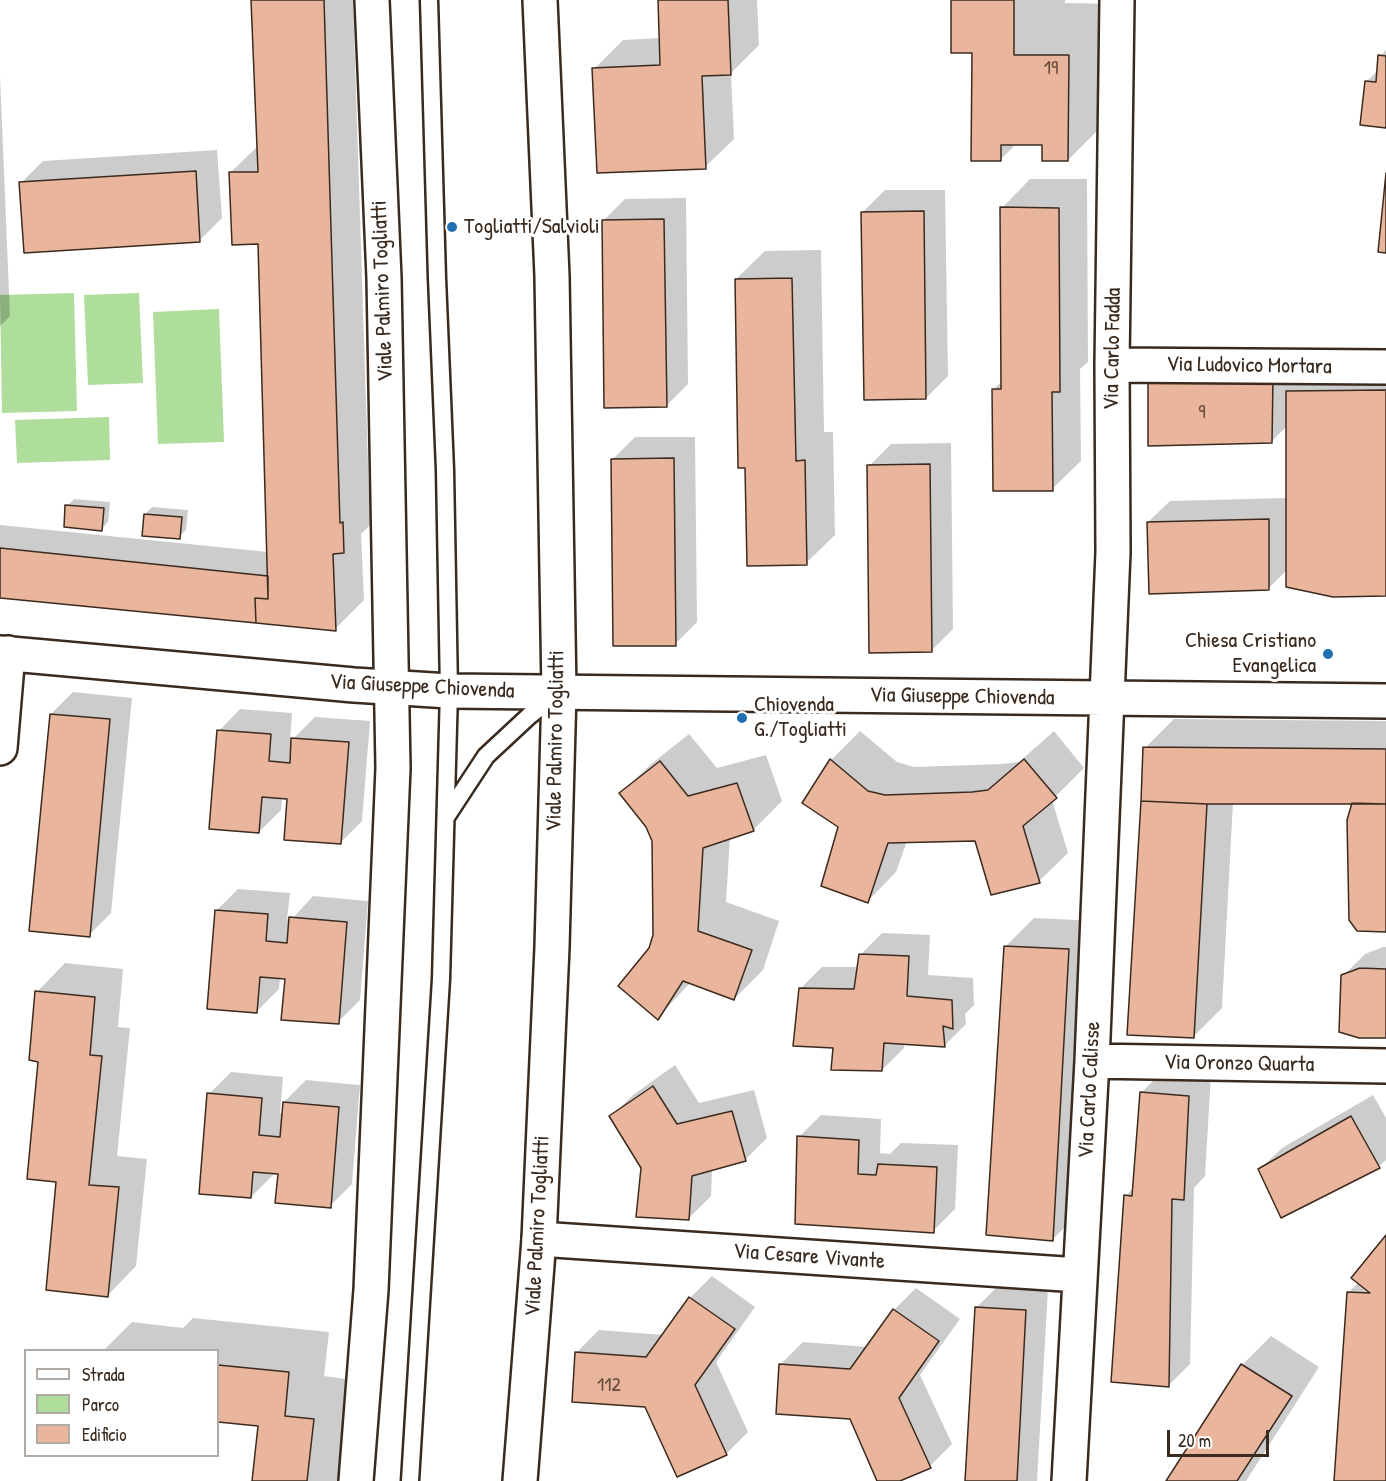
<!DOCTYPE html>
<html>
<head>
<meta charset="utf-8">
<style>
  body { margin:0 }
  #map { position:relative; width:1386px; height:1481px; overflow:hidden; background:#fff; font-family:"Patrick Hand",sans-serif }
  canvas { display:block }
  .legend { position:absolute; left:24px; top:1349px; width:195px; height:108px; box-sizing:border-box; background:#fff; border:2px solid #b1aaa5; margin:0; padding:8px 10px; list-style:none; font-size:18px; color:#3b2a1e }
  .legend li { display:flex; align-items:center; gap:12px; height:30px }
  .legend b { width:30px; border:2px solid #b1aaa5 }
  .scale { position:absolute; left:1167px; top:1430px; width:102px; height:27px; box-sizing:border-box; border:3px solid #3b2a1e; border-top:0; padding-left:8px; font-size:18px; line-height:21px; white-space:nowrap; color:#3b2a1e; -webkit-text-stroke:4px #fff; paint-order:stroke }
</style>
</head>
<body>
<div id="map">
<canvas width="1386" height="1481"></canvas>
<ul class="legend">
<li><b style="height:8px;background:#fff"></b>Strada</li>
<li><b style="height:16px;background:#afdd9b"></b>Parco</li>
<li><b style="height:16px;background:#eab59d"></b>Edificio</li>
</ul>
<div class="scale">20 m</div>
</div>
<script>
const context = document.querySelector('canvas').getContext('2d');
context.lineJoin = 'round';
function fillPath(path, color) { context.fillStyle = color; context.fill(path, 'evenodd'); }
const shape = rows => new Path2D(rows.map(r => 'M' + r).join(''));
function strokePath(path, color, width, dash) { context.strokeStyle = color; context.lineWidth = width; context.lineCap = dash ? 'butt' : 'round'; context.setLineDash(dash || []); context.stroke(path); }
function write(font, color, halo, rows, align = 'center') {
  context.font = font + ' "Patrick Hand",sans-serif'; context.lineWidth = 6; context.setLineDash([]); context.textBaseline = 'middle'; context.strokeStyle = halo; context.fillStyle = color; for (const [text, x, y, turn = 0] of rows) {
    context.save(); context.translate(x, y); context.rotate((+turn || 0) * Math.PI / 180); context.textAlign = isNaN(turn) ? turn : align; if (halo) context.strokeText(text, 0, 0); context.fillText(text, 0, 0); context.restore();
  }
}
const green = shape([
  [74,293,77,411,2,413,0,295],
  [139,293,143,383,88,385,84,295],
  [219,309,224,442,158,444,153,312],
  [109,417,110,460,17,463,15,420]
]);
const shadow = shape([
  [252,0,353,0,369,495,371,494,372,523,361,534,364,600,335,629,0,597,0,525,268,552,259,243,230,173,259,145],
  [659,0,757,0,759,45,731,73,734,139,705,167,594,69,623,40,661,38],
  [952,0,1065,0,1065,3,1120,4,1120,108,1068,160,1043,144,1016,144,1001,159,973,52],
  [1386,50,1386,127,1366,82,1378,70,1380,56],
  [0,76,10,316,0,326],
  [217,150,222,218,200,240,21,183,43,161],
  [1030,179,1087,179,1088,362,1080,369,1081,461,1052,489,994,389,1002,381,1002,208],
  [885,190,945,190,948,376,926,398,863,212],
  [686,198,688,384,666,406,603,221,625,199],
  [821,250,824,432,833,432,835,535,806,563,747,466,736,279,765,251],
  [1295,356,1294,384,1316,363,1386,362,1386,595,1288,569,1268,589,1148,522,1170,501,1287,498,1287,426,1272,441,1149,444],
  [635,437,695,437,697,622,675,644,613,459],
  [951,443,953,629,931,651,869,466,891,444],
  [74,499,110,502,108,522,102,529,67,506],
  [152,507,188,510,186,530,179,537,145,514],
  [73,692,132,698,111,913,89,935,51,714],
  [240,709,292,713,290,742,315,717,370,721,362,821,340,843,289,798,282,797,281,810,259,832,219,731],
  [1174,719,1386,721,1386,931,1354,802,1233,802,1222,1008,1194,1036,1145,748],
  [860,731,897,762,914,767,1002,764,1019,762,1054,731,1084,768,1052,800,1068,853,1039,881,976,839,907,841,896,872,868,901,840,826,831,760],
  [689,734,717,768,766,755,782,801,753,830,730,837,726,902,779,921,763,970,734,999,691,982,658,1017,650,948,654,936,653,841,647,827,621,793,650,765],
  [238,889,290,893,287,919,291,920,313,896,368,901,360,1000,338,1022,286,978,280,977,279,989,257,1011,216,911],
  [1034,918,1097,921,1081,1211,1052,1240,1005,947],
  [882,933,930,935,928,975,973,978,974,1005,965,1014,966,1024,944,1046,904,1043,904,1048,882,1070,835,1047,800,989,822,967,859,967,860,955],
  [1383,947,1386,947,1386,1037,1343,976,1365,954],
  [65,963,123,969,118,1027,130,1028,117,1156,147,1159,136,1266,108,1295,58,1181,39,1060,37,992],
  [675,1065,699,1103,754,1090,767,1138,745,1160,712,1169,711,1196,689,1218,642,1168,611,1117,633,1095],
  [1164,1070,1211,1075,1205,1176,1194,1188,1190,1364,1168,1386,1126,1196,1134,1187,1142,1092],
  [231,1072,283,1077,280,1113,283,1113,284,1102,306,1080,360,1085,352,1184,330,1206,279,1173,273,1172,273,1175,251,1197,209,1094],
  [1373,1095,1386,1118,1386,1160,1379,1166,1282,1216,1260,1169,1282,1148],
  [821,1115,881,1119,880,1153,890,1154,901,1143,958,1145,955,1209,933,1231,799,1137],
  [1386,1238,1386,1481,1335,1481,1349,1292,1359,1282],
  [712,1276,755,1307,716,1362,748,1432,726,1454,646,1406,577,1352,599,1330,664,1335,690,1298],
  [998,1286,1048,1289,1037,1481,966,1481,976,1308],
  [916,1288,960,1319,920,1375,952,1444,930,1466,896,1481,879,1481,851,1418,781,1364,803,1342,868,1347,894,1310],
  [193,1318,329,1332,324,1376,353,1380,342,1481,249,1481,254,1480,260,1424,218,1420,218,1350,104,1350,132,1322,183,1328],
  [1271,1336,1319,1367,1246,1481,1168,1481,1242,1365]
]);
const building = shape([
  [251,0,324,0,340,523,343,522,344,553,333,554,336,631,256,623,255,598,268,599,258,244,232,245,229,172,258,172,251,0],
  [658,0,728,0,731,75,702,76,706,169,597,173,592,68,660,65,658,0],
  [951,0,1014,0,1014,55,1069,55,1068,161,1042,161,1042,145,1001,145,1001,161,971,161,972,53,951,53,951,0],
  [1378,55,1386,56,1386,128,1360,125,1365,81,1376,82,1378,55],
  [196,171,200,242,24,253,19,182,196,171],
  [1386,173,1386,253,1378,252,1386,173],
  [1000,207,1059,208,1060,392,1052,392,1053,491,993,491,992,389,1001,389,1000,207],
  [924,211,926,399,864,400,861,212,924,211],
  [664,219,667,407,604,408,602,220,664,219],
  [792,278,796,461,805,460,807,565,747,566,745,468,738,468,735,279,792,278],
  [1148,375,1273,378,1272,443,1148,446,1148,375],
  [1386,390,1386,596,1333,597,1286,587,1286,391,1386,390],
  [674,458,676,646,613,646,611,459,674,458],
  [930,464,932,652,869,653,867,465,930,464],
  [65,505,104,508,102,531,64,527,65,505],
  [144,514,182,517,180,539,142,536,144,514],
  [1269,519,1269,590,1149,594,1147,522,1269,519],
  [0,548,268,576,268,599,255,598,256,623,0,598,0,548],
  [50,714,110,719,90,937,29,931,50,714],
  [217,730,271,734,269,761,290,763,291,738,349,742,341,844,284,840,287,799,262,797,259,833,209,829,217,730],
  [1143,747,1386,749,1386,804,1207,804,1141,801,1143,747],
  [830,759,868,791,885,795,972,792,988,790,1024,759,1057,798,1023,826,1040,883,991,895,975,841,888,843,868,903,821,886,838,827,802,803,830,759],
  [660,761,688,796,737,783,754,831,703,848,698,931,752,950,734,1000,683,981,658,1020,618,986,649,948,653,935,652,841,646,827,619,793,660,761],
  [1141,801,1207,804,1194,1038,1127,1035,1141,801],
  [1352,803,1386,804,1386,932,1357,931,1349,920,1347,820,1352,803],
  [215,910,268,914,266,941,287,943,289,917,347,922,339,1024,281,1020,285,979,260,977,257,1013,207,1009,215,910],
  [1004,946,1069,949,1053,1241,986,1235,1004,946],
  [859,954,909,956,907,996,952,1000,953,1029,943,1026,945,1047,884,1043,882,1071,831,1070,833,1048,793,1046,799,988,854,989,859,954],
  [1360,968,1386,969,1386,1038,1359,1038,1339,1032,1341,975,1360,968],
  [35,991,95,997,90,1055,102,1056,89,1185,119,1187,108,1297,46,1290,56,1182,27,1179,38,1062,29,1060,35,991],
  [653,1086,677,1124,732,1111,746,1161,692,1176,689,1220,636,1217,641,1168,609,1116,653,1086],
  [1140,1092,1189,1096,1184,1200,1172,1199,1169,1387,1111,1382,1124,1195,1132,1196,1140,1092],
  [207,1093,262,1098,259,1135,280,1137,283,1102,339,1107,331,1208,275,1203,278,1174,253,1172,251,1198,199,1194,207,1093],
  [1351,1116,1380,1168,1281,1218,1258,1169,1351,1116],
  [797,1136,859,1140,858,1174,876,1175,878,1164,937,1167,934,1233,795,1224,797,1136],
  [1386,1235,1386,1481,1334,1481,1347,1292,1370,1293,1351,1278,1386,1235],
  [689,1297,735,1329,695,1385,727,1455,677,1477,645,1407,572,1402,575,1352,646,1357,689,1297],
  [975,1307,1026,1310,1017,1481,965,1481,975,1307],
  [893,1309,939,1341,899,1398,931,1468,900,1481,877,1481,850,1419,776,1414,779,1364,850,1369,893,1309],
  [1241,1364,1292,1396,1237,1481,1166,1481,1241,1364],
  [218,1365,289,1372,285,1416,314,1419,307,1481,252,1481,258,1426,218,1422,218,1365]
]);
const lane = shape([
  [446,817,486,756,529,716,554,696],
  [410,1481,441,979,449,691,445,470,437,278,429,0]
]);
const street = shape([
  [1112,365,1386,367],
  [0,653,354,685,449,691,1386,701],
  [0,748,8,653],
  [1092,1061,1386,1066],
  [539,1239,1079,1275],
  [1069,1481,1092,1061,1113,552,1112,365,1117,0]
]);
const primary = shape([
  [356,1481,371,1290,393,768,384,278,372,0],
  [520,1481,539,1239,552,947,559,692,552,276,540,0]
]);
const markers = [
  [452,227,6,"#1f6fb2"],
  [1328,654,6,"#1f6fb2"],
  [742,718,6,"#1f6fb2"]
];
const numberNames = [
  ["19",1051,69],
  ["9",1202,413],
  ["112",609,1386]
];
const poiNames = [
  ["Togliatti/Salvioli",464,227],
  ["Chiesa Cristiano",1316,641,"right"],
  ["Evangelica",1316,666,"right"],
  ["Chiovenda",754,705],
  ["G./Togliatti",754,730]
];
const streetNames = [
  ["Viale Palmiro Togliatti",383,291,-92],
  ["Via Carlo Fadda",1113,349,-89],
  ["Via Ludovico Mortara",1249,366,1],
  ["Via Giuseppe Chiovenda",422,687,3],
  ["Via Giuseppe Chiovenda",962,697,1],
  ["Viale Palmiro Togliatti",556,741,-89],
  ["Via Oronzo Quarta",1239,1064,1],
  ["Via Carlo Calisse",1090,1090,-87],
  ["Viale Palmiro Togliatti",538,1226,-87],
  ["Via Cesare Vivante",809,1257,4]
];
fillPath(green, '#afdd9b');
fillPath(shadow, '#0003');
fillPath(building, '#eab59d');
strokePath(building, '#3b2a1e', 1.5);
strokePath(lane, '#3b2a1e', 21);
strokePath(street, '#3b2a1e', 38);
strokePath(primary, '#3b2a1e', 38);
strokePath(lane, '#fff', 16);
strokePath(street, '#fff', 33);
strokePath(primary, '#fff', 33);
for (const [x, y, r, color] of markers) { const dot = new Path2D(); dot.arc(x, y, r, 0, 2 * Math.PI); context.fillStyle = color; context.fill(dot); strokePath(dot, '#fff', 2); }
write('20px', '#674d3e', null, numberNames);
write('22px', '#3b2a1e', '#fff', poiNames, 'left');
write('22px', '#3b2a1e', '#fff', streetNames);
</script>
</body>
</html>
